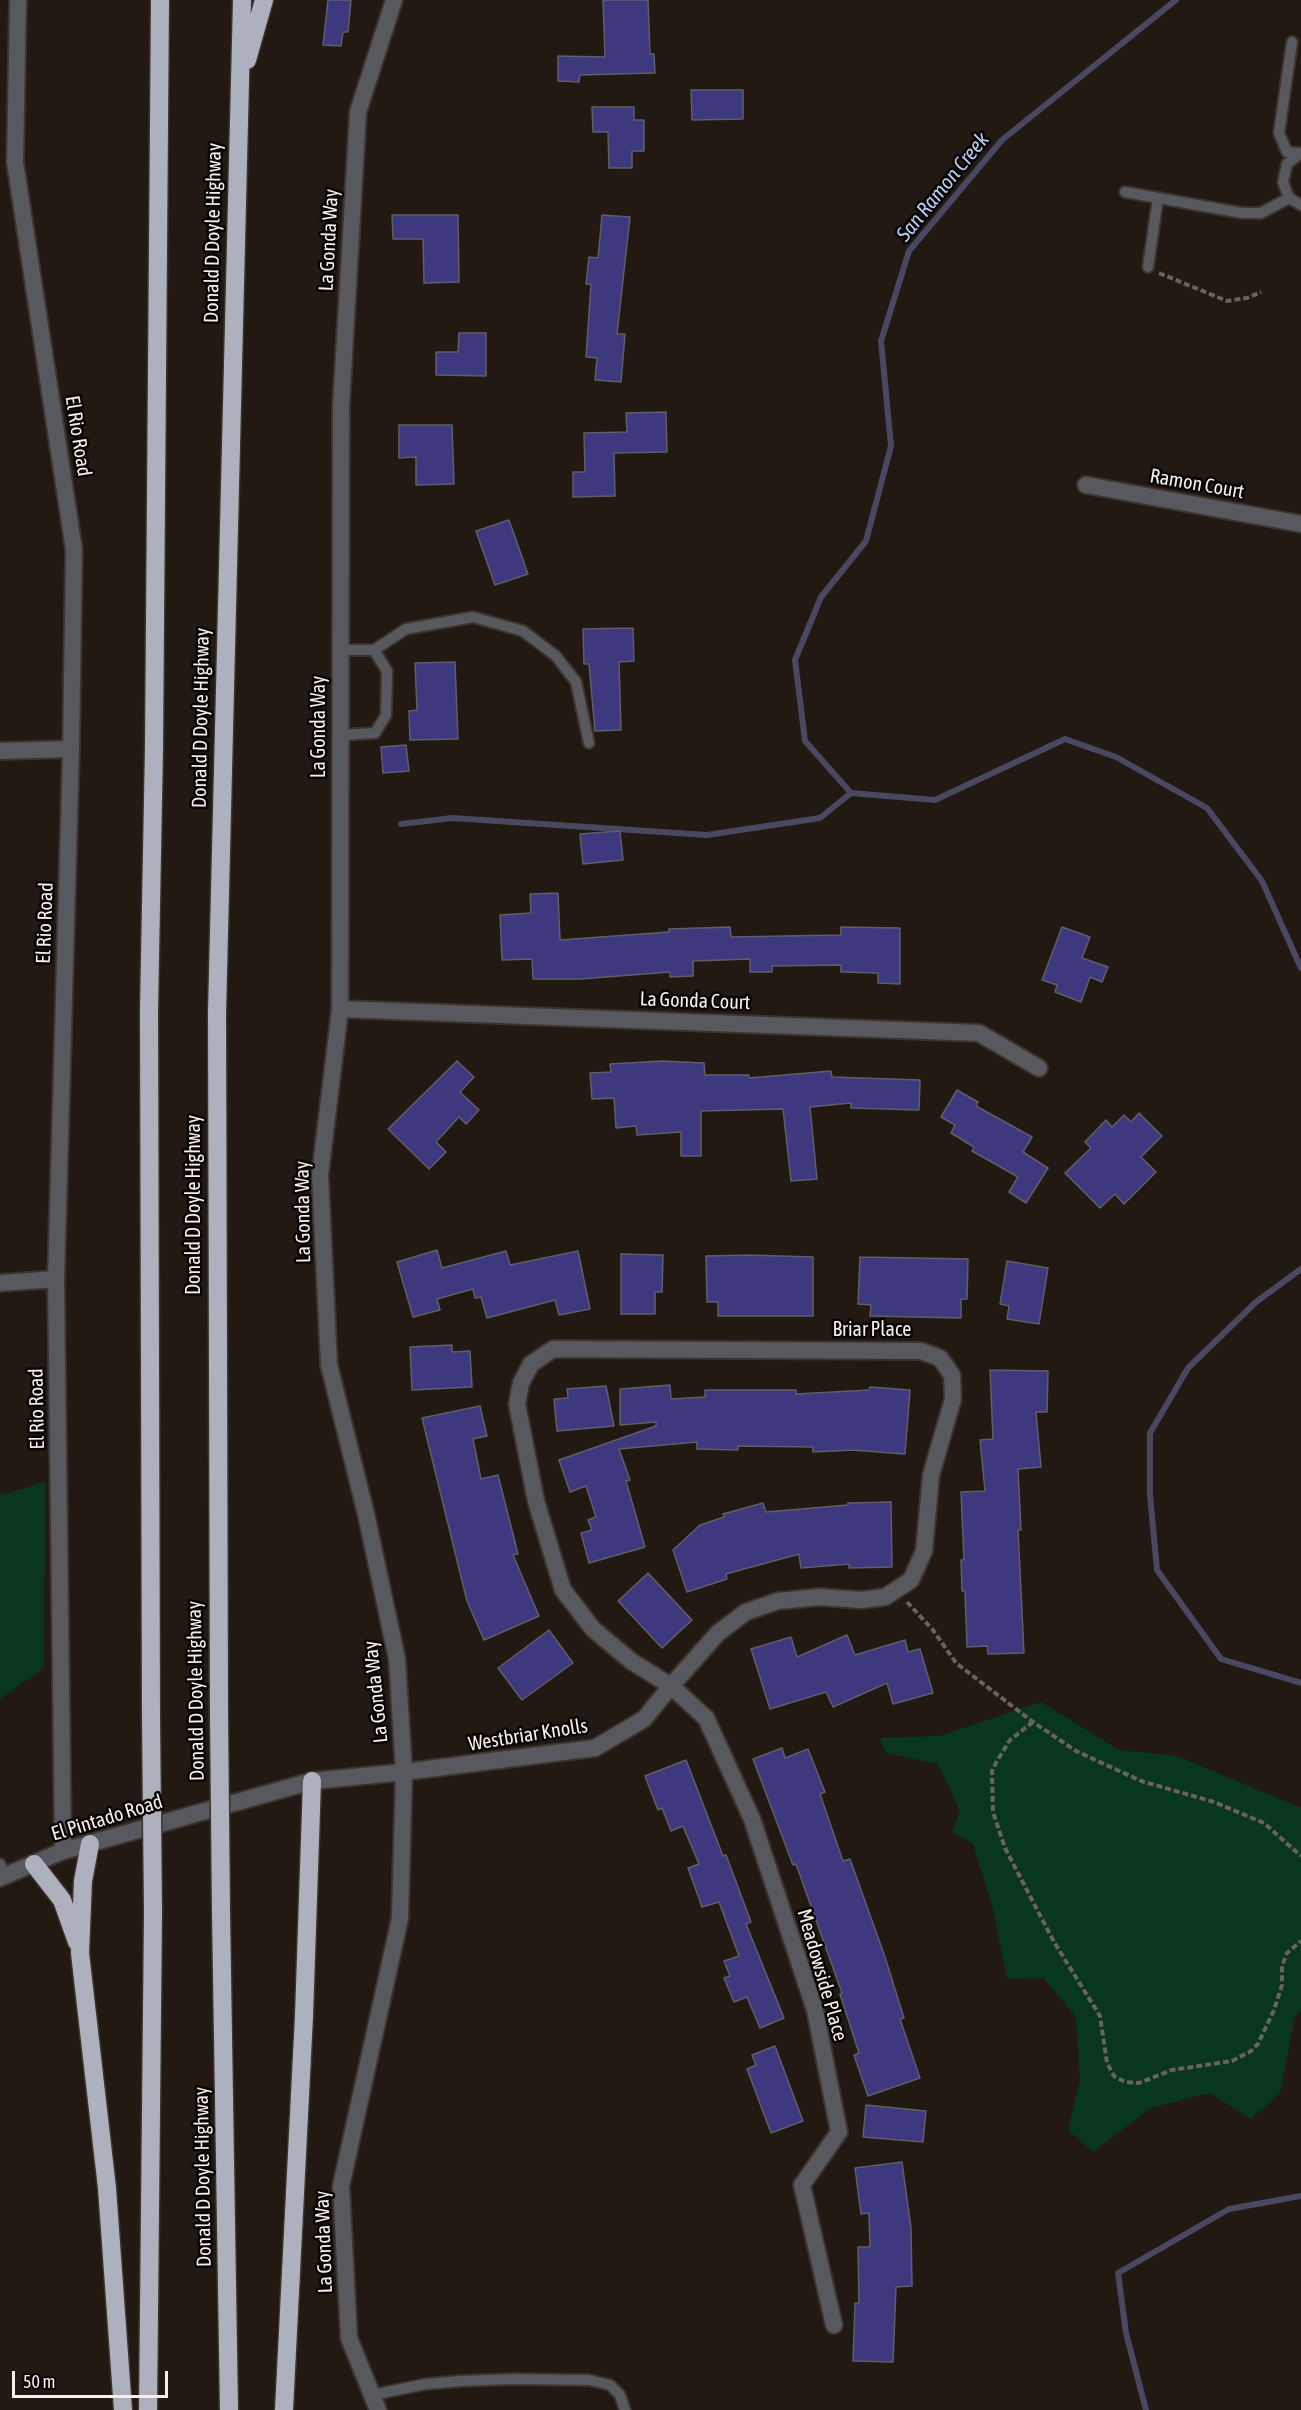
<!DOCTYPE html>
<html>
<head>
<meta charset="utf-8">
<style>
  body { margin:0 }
  #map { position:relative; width:1301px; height:2410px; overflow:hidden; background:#211912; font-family:"Asap Condensed",sans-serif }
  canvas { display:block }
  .scale { position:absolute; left:12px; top:2371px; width:156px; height:27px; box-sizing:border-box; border:3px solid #f6f0eb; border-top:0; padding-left:8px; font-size:18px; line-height:21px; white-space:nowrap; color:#f6f0eb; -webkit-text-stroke:4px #080504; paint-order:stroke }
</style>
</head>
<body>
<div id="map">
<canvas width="1301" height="2410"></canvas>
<div class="scale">50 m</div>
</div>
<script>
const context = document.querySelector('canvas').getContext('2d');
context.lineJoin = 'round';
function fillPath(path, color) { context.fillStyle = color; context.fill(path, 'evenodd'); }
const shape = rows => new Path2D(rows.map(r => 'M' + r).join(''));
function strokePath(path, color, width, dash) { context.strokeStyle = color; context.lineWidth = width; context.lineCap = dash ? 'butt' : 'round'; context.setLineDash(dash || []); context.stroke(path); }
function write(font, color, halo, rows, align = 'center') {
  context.font = font + ' "Asap Condensed",sans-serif'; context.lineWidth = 5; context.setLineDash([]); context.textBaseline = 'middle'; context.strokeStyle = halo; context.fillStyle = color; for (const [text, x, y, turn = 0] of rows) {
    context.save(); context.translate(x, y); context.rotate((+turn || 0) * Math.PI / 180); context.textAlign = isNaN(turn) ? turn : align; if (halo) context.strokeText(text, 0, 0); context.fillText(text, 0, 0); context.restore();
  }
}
const green = shape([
  [45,1482,44,1668,0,1699,0,1495],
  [1041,1702,1119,1750,1177,1756,1301,1808,1301,2011,1295,2016,1280,2093,1251,2119,1210,2093,1151,2108,1093,2152,1068,2130,1080,2080,1076,2017,1043,1978,1007,1979,993,1909,973,1844,952,1832,960,1811,938,1764,886,1753,879,1738,939,1736]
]);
const stream = shape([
  [1176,0,1002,140,909,251,881,341,891,446,866,541,821,597,795,660,805,741,851,793,935,800,1065,739,1116,757,1207,808,1262,881,1301,968],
  [401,824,452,818,707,835,820,818,851,793],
  [1301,1269,1256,1302,1188,1368,1150,1433,1150,1495,1157,1570,1221,1659,1301,1683],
  [1146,2410,1126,2333,1118,2273,1229,2209,1301,2196]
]);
const building = shape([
  [328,0,351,0,348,32,343,32,341,46,323,45,328,0],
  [603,0,648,0,650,54,654,54,655,73,580,75,579,82,558,81,558,56,605,57,603,0],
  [691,90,743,90,743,119,692,120,691,90],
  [592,107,634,107,634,120,644,120,644,151,632,151,632,168,609,168,608,132,593,132,592,107],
  [392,215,458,215,459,282,424,283,423,239,393,239,392,215],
  [602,215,630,217,617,334,625,334,621,382,595,380,597,358,586,357,591,284,586,284,589,257,598,258,602,215],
  [459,333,486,333,486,376,436,375,436,352,458,352,459,333],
  [666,412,667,452,614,453,615,496,573,497,573,472,585,472,584,433,627,432,626,413,666,412],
  [399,425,452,425,454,484,416,485,416,457,399,458,399,425],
  [509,520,528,574,495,585,476,531,509,520],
  [633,628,634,661,619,662,621,730,595,731,589,664,584,664,583,629,633,628],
  [455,662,458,739,410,740,409,711,417,710,415,663,455,662],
  [406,745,409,771,383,773,381,747,406,745],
  [620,831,623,860,583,864,580,834,620,831],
  [558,893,560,940,669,932,669,929,730,927,731,937,841,935,841,927,900,928,900,984,878,983,878,973,841,972,841,965,772,966,772,972,750,972,750,959,693,961,693,976,670,977,670,972,580,979,533,979,532,959,502,960,500,915,531,913,530,894,558,893],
  [1062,927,1090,937,1082,958,1108,967,1102,982,1090,977,1081,1002,1055,992,1057,985,1042,980,1062,927],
  [457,1061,474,1077,460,1092,479,1110,466,1124,459,1117,436,1142,446,1152,429,1169,388,1129,457,1061],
  [662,1061,704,1063,705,1075,749,1075,749,1078,831,1071,832,1077,920,1080,919,1110,851,1108,851,1103,810,1107,817,1179,791,1181,783,1109,701,1111,701,1156,681,1156,681,1132,637,1135,636,1126,616,1128,614,1098,592,1099,590,1073,611,1072,610,1064,662,1061],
  [957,1090,978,1102,976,1106,1032,1137,1023,1152,1048,1168,1026,1203,1009,1192,1018,1177,972,1151,974,1147,951,1133,955,1125,941,1117,957,1090],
  [1139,1113,1162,1136,1141,1157,1156,1172,1124,1204,1115,1194,1100,1208,1065,1173,1091,1148,1085,1142,1106,1120,1112,1127,1124,1115,1131,1122,1139,1113],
  [437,1250,442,1268,506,1251,510,1265,578,1251,590,1309,559,1315,555,1300,487,1318,481,1297,475,1298,473,1289,437,1299,440,1310,413,1317,397,1262,437,1250],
  [621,1254,663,1255,662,1292,655,1292,655,1314,621,1314,621,1254],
  [748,1255,813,1257,813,1316,718,1316,718,1302,707,1302,706,1256,748,1255],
  [860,1257,968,1259,967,1299,961,1299,961,1318,870,1316,871,1305,858,1304,860,1257],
  [1007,1261,1048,1268,1039,1324,1007,1319,1009,1306,1000,1304,1007,1261],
  [452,1345,452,1352,470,1351,472,1387,412,1390,410,1347,452,1345],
  [990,1370,1048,1371,1047,1412,1036,1412,1041,1467,1018,1469,1021,1530,1018,1530,1024,1653,988,1654,987,1646,967,1647,965,1591,962,1591,961,1560,964,1560,961,1492,985,1491,980,1440,993,1439,990,1370],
  [670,1385,671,1399,705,1397,705,1390,796,1390,796,1394,869,1390,870,1387,910,1390,905,1454,852,1450,813,1452,813,1447,738,1446,738,1450,697,1449,697,1442,619,1449,630,1480,626,1481,645,1547,589,1563,581,1533,592,1530,588,1520,596,1517,586,1486,570,1492,559,1460,656,1426,656,1422,620,1425,620,1389,670,1385],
  [606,1386,614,1426,557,1431,554,1399,568,1398,567,1389,606,1386],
  [480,1406,487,1436,473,1439,481,1479,498,1475,518,1554,513,1555,539,1616,484,1640,467,1601,422,1418,480,1406],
  [891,1502,892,1567,849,1568,849,1564,801,1568,799,1554,726,1574,727,1579,687,1592,673,1550,700,1525,724,1517,723,1514,763,1503,766,1512,848,1505,848,1503,891,1502],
  [648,1573,692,1620,662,1648,618,1601,648,1573],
  [549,1630,573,1663,522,1700,498,1668,549,1630],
  [847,1635,855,1655,905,1640,908,1652,920,1649,933,1693,893,1704,887,1683,833,1707,826,1692,770,1709,751,1649,791,1637,797,1657,847,1635],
  [782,1748,785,1758,808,1749,825,1792,820,1794,843,1861,850,1859,885,1957,904,2018,900,2019,920,2078,868,2096,854,2055,859,2053,840,1994,842,1993,796,1864,793,1865,753,1759,782,1748],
  [686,1760,723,1856,726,1855,751,1922,746,1924,784,2018,760,2028,747,1997,734,2002,724,1978,730,1976,724,1961,739,1956,719,1902,702,1907,688,1868,699,1864,683,1826,671,1831,662,1808,658,1810,645,1776,686,1760],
  [775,2046,803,2121,771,2133,747,2069,756,2065,752,2055,775,2046],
  [866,2105,926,2111,923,2142,863,2137,866,2105],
  [902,2162,911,2228,912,2286,896,2287,893,2362,853,2361,855,2303,859,2303,858,2247,870,2247,869,2213,861,2214,855,2168,902,2162]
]);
const path = shape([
  [1159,273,1227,301,1247,298,1261,292],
  [907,1602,933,1630,956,1663,1033,1722,1076,1751,1141,1781,1214,1802,1264,1823,1301,1856],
  [1033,1722,1010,1740,997,1761,992,1771,993,1812,1005,1848,1054,1942,1100,2016,1107,2063,1114,2076,1125,2082,1139,2083,1172,2070,1232,2061,1251,2051,1258,2044,1274,2010,1282,1985,1282,1966,1287,1953,1301,1941]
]);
const service = shape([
  [1292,42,1279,133,1287,152,1300,153],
  [1301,153,1287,164,1283,182,1289,198,1301,205],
  [1125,192,1242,213,1261,213,1289,198],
  [1148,267,1158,198],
  [340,650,374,650,387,671,386,715,375,733,340,735],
  [374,650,406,629,473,617,523,631,556,656,576,682,589,743],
  [0,1864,5,1876],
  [372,2395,426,2384,461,2381,513,2379,589,2380,610,2385,620,2395,625,2410]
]);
const minor = shape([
  [1086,485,1301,524],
  [0,751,71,749],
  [340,1009,979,1033,1039,1068],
  [0,1283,56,1279],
  [553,1349,921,1351,940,1358,952,1375,953,1399,931,1475,924,1551,911,1580,885,1597,861,1600,820,1597,778,1601,746,1612,718,1633,671,1686,631,1661,593,1629,563,1590,536,1501,517,1404,521,1383,531,1364,553,1349],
  [404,1772,595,1748,644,1719,671,1686,706,1718,752,1819,815,2010,839,2132,802,2185,834,2325],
  [0,1878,63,1851,56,1279,71,749,74,550,15,162,18,0]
]);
const tertiary = shape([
  [63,1851,312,1781,404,1772],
  [378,2410,349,2338,341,2186,400,1918,404,1772,397,1659,366,1514,329,1365,320,1175,340,1009,341,407,358,112,394,0]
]);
const motorway = shape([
  [247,60,264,0],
  [219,1714,217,1013,242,0],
  [151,1717,149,1011,154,747,160,0],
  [90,1844,83,1881,80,1953,107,2188,123,2410],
  [34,1864,62,1900,77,1942],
  [221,1912,229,2410],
  [148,2410,153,1912],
  [284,2410,304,2016,312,1781]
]);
const motorwayBridge = shape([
  [219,1714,221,1912],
  [151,1717,153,1912]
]);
const streetNames = [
  ["Donald D Doyle Highway",213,233,-89],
  ["La Gonda Way",329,240,-87],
  ["El Rio Road",78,436,81],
  ["Ramon Court",1197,484,10],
  ["Donald D Doyle Highway",201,718,-89],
  ["La Gonda Way",319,727,-90],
  ["El Rio Road",45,923,-88],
  ["La Gonda Court",695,1001,2],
  ["Donald D Doyle Highway",194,1205,-90],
  ["La Gonda Way",303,1212,-91],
  ["Briar Place",872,1330],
  ["El Rio Road",37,1409,-91],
  ["Donald D Doyle Highway",196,1691,-91],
  ["La Gonda Way",376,1692,-96],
  ["Westbriar Knolls",528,1735,-9],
  ["El Pintado Road",107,1818,-17],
  ["Meadowside Place",822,1975,74],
  ["Donald D Doyle Highway",203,2177,-91],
  ["La Gonda Way",324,2242,-92]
];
const waterNames = [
  ["San Ramon Creek",943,187,-51]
];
fillPath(green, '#09371d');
strokePath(stream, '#4a4860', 6);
fillPath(building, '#3e387e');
strokePath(building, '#5e5f6a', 1.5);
strokePath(service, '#3b332c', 14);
strokePath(minor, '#3b332c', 20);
strokePath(tertiary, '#3b332c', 20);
strokePath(motorway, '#3b332c', 21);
strokePath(path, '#6a635c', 4, [6, 3]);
strokePath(service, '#57595e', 10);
strokePath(minor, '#57595e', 16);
strokePath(tertiary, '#57595e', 16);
strokePath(motorway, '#adb1bd', 18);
strokePath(motorwayBridge, '#3b332c', 21, []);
strokePath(motorwayBridge, '#adb1bd', 18);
write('20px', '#f6f0eb', '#080504', streetNames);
write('italic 21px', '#b8ccf2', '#080504', waterNames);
</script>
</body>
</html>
